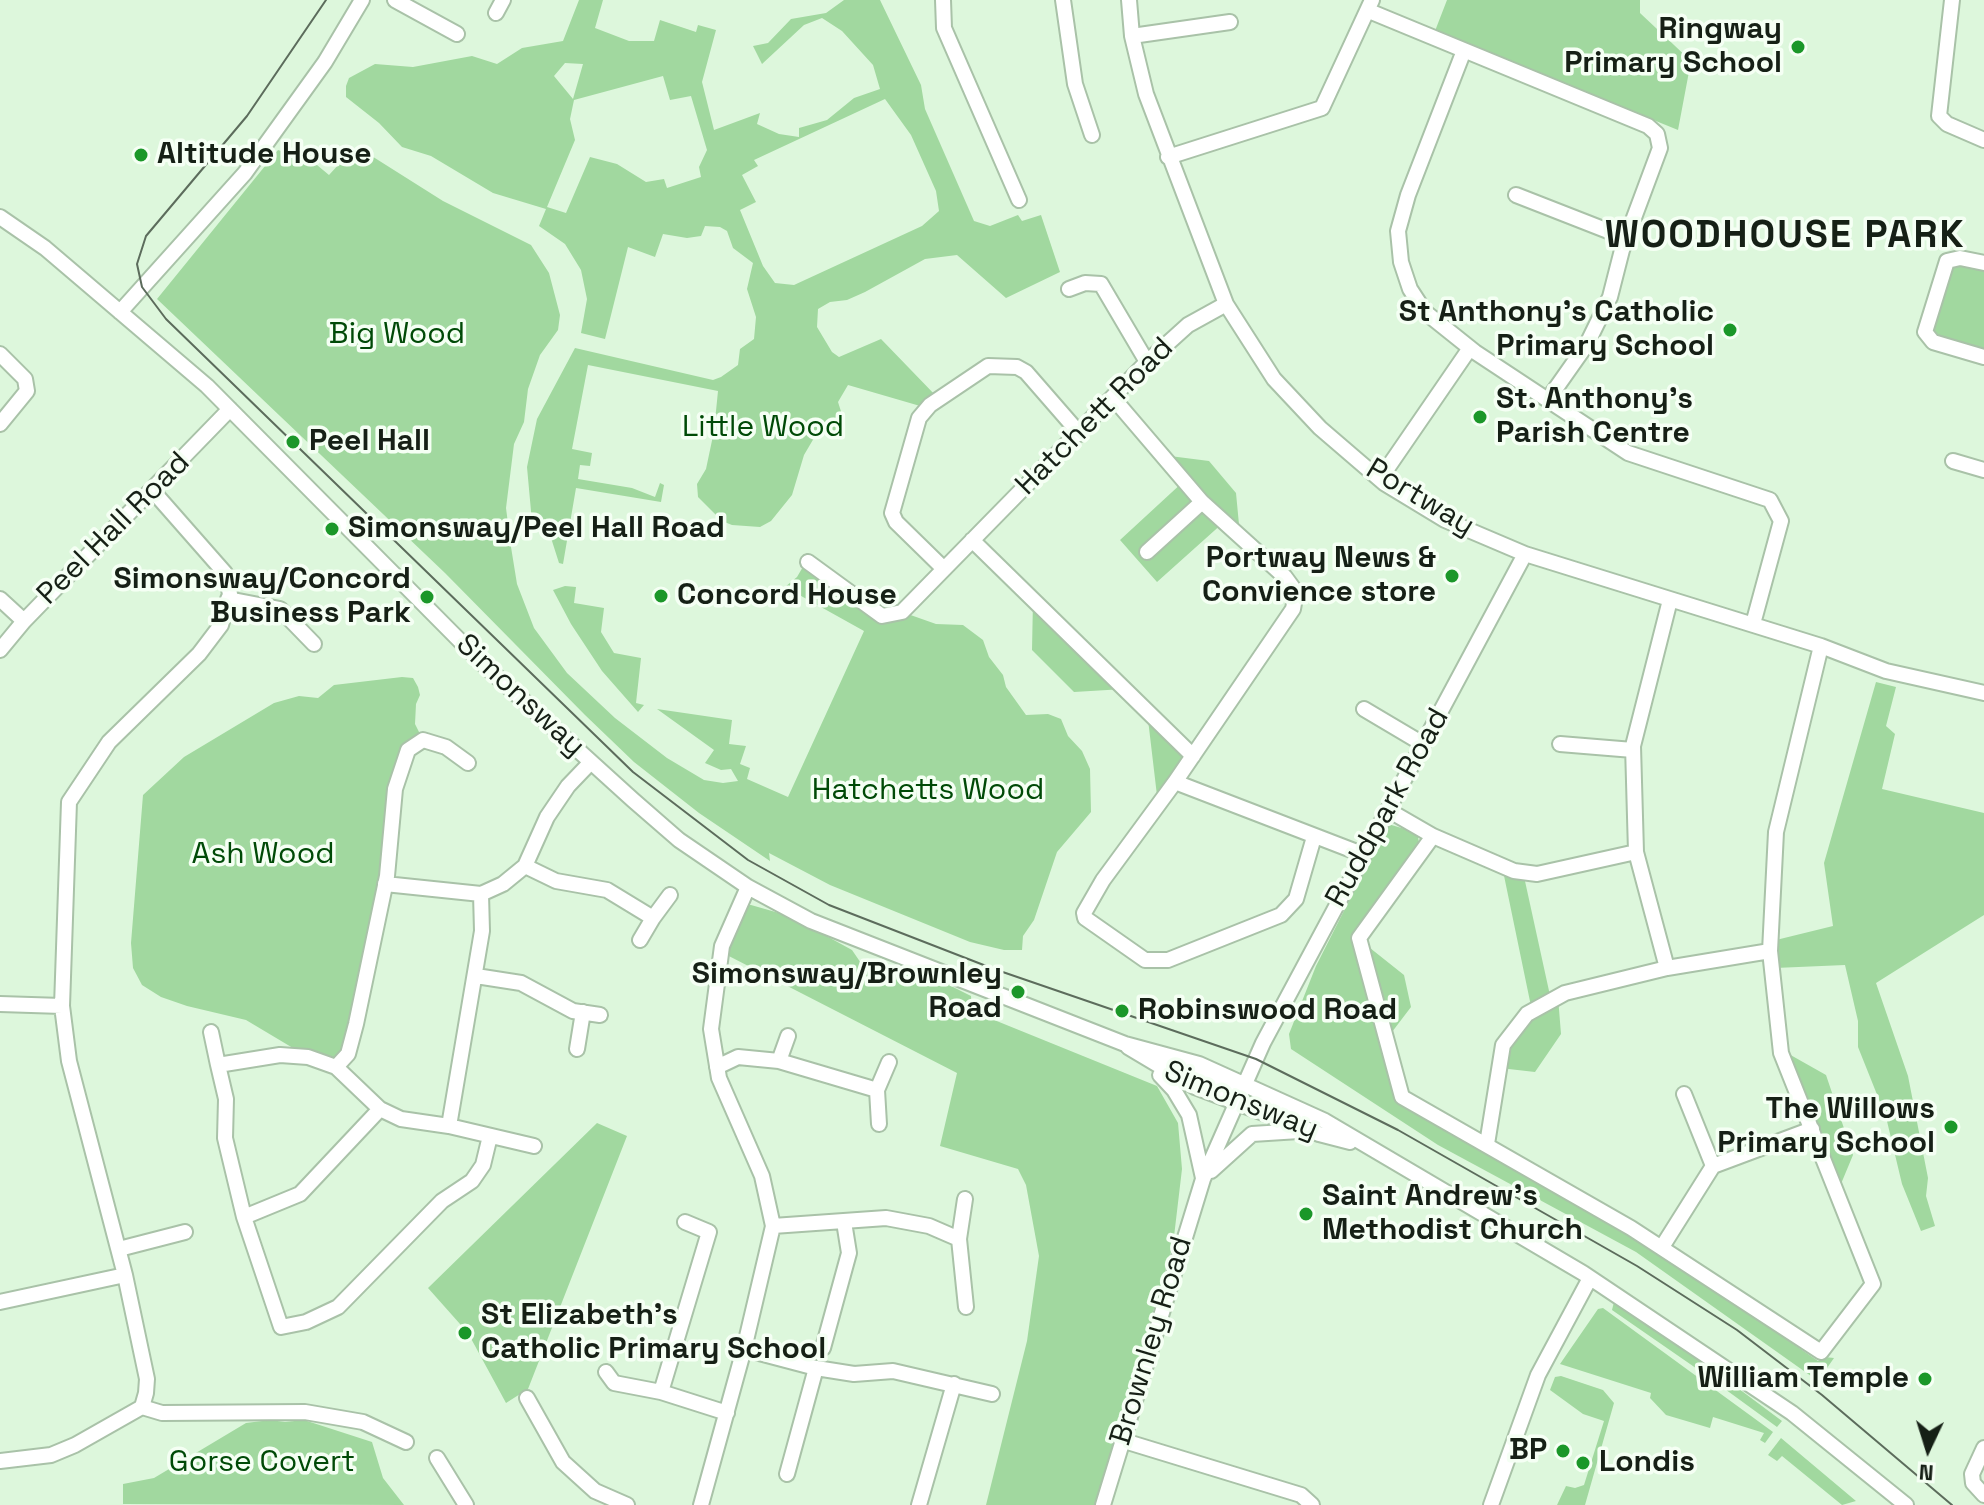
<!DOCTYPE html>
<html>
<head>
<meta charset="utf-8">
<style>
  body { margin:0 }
  #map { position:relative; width:1984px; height:1505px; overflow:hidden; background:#ddf7dc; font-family:"Space Grotesk",sans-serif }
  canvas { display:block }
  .north { position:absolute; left:1888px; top:1409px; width:80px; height:80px; -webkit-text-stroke:6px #f5fff4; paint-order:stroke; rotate:184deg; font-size:22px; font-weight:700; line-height:32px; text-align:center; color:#162016 }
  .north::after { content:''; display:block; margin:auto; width:28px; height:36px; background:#162016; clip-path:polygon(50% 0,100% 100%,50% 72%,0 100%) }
</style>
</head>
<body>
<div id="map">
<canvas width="1984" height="1505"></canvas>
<div class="north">N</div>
</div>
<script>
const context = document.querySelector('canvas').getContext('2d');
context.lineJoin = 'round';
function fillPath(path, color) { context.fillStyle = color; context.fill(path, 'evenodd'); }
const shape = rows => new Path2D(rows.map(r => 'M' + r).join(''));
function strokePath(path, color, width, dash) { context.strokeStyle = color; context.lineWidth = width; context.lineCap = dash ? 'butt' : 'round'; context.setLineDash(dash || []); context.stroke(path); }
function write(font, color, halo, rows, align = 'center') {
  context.font = font + ' "Space Grotesk",sans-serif'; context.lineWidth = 7; context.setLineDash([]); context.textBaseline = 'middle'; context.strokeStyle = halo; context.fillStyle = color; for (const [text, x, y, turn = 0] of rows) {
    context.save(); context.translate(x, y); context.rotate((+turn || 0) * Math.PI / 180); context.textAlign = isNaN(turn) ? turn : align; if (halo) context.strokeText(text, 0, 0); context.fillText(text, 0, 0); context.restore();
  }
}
const green = shape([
  [579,0,603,0,595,28,629,41,654,41,660,20,696,32,698,25,716,30,702,82,714,130,760,113,757,124,779,134,799,137,799,128,827,120,854,98,880,89,873,65,842,31,822,18,804,25,762,64,753,46,768,43,791,19,826,13,844,0,880,0,921,85,925,109,974,221,990,226,1018,215,1022,221,1041,215,1060,272,1006,298,957,255,925,259,865,292,847,300,830,302,818,309,817,327,832,352,839,357,881,339,938,398,927,408,848,385,838,402,845,424,838,431,814,438,804,455,792,495,771,521,760,527,732,525,722,521,698,497,697,484,706,469,714,431,718,391,588,365,572,449,592,453,590,466,580,465,578,479,632,488,655,497,660,483,664,485,661,502,576,488,563,564,559,563,545,519,532,522,527,467,537,419,575,348,713,380,721,377,738,365,740,349,754,339,756,317,747,289,753,263,733,248,727,231,720,227,705,226,701,236,687,238,663,234,655,257,628,247,605,339,581,333,587,299,581,270,565,244,539,226,546,209,493,193,431,156,402,147,379,123,346,97,346,86,349,78,375,64,413,67,472,56,497,64,522,48,563,41],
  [565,63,583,64,573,99,554,76],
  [663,76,670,100,691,96,707,150,699,167,701,177,667,188,664,179,646,182,617,164,590,157,566,213,547,207,575,140,570,119,574,100],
  [885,99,911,135,936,191,939,211,922,226,794,285,775,283,763,266,740,210,756,202,742,175,758,166,754,160],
  [1447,0,1640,0,1640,13,1691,61,1678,130,1435,31],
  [359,148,443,201,531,245,549,273,560,315,558,330,540,355,528,389,524,422,514,444,506,508,511,547,517,584,534,628,567,673,615,718,667,758,704,780,723,783,738,781,731,769,721,770,705,763,714,750,657,709,732,720,729,744,746,746,740,764,750,768,747,779,788,797,864,631,785,587,797,577,804,565,872,610,902,612,936,624,963,625,983,640,989,657,1003,675,1006,687,1026,715,1048,714,1061,719,1068,736,1082,751,1090,769,1091,812,1057,852,1034,920,1023,936,1022,950,1004,950,970,942,830,885,769,853,770,861,699,813,634,762,585,715,445,573,157,299,278,150,311,160,329,175,350,152],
  [1947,261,1984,263,1984,357,1927,338],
  [1162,455,1209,461,1236,493,1240,535,1224,522,1157,582,1120,540,1184,481],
  [565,586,576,587,574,603,604,608,601,632,614,653,641,658,636,703,644,705,638,712,602,671,571,624,553,590],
  [1033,600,1124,689,1074,692,1032,650],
  [402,677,413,678,418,687,420,695,416,704,415,724,423,740,408,750,356,1024,336,1067,308,1057,246,1020,187,1006,161,997,142,985,133,968,131,943,143,795,184,757,274,703,299,696,318,698,334,685],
  [1876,682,1896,687,1886,726,1895,734,1882,789,1984,813,1984,915,1876,983,1908,1076,1928,1178,1926,1196,1935,1226,1921,1231,1902,1184,1886,1117,1858,1047,1858,1021,1845,965,1775,968,1776,940,1833,926,1824,863],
  [1147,711,1193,756,1158,804],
  [1388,824,1405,829,1418,837,1419,843,1354,932,1353,948,1397,1094,1654,1248,1818,1361,1824,1357,1834,1358,1818,1381,1636,1252,1438,1145,1291,1049,1289,1034,1316,966],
  [1502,866,1523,872,1551,1000,1558,997,1561,1034,1535,1072,1500,1068,1503,1045,1532,1011],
  [740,905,751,905,786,915,821,933,852,950,865,969,906,967,937,979,971,996,972,1011,1157,1086,1178,1123,1182,1169,1173,1245,1095,1505,986,1505,1027,1341,1039,1256,1026,1185,1018,1169,940,1146,957,1073,721,952],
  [1365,944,1404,975,1411,1007,1392,1032],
  [1787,1053,1826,1075,1853,1155,1838,1191],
  [597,1123,627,1136,528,1389,506,1403,468,1333,428,1288],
  [1614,1302,1708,1366,1703,1373,1612,1310],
  [1603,1308,1773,1432,1765,1443,1760,1440,1764,1433,1713,1417,1710,1428,1666,1415,1650,1398,1651,1393,1560,1364,1598,1309],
  [1711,1368,1782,1421,1777,1427,1707,1376],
  [1561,1376,1603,1390,1614,1403,1585,1505,1557,1505,1566,1486,1575,1488,1584,1485,1604,1421,1583,1414,1550,1390,1555,1377],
  [270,1420,285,1422,304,1420,372,1442,383,1478,404,1505,123,1504,123,1484,154,1478,246,1423],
  [1781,1438,1856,1501,1842,1505,1782,1456,1777,1461,1768,1455]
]);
const minor = shape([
  [395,0,457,34],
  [943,0,944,28,1019,200],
  [1063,0,1075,84,1092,135],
  [1129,0,1132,36,1146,94,1226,304,1274,379,1320,428,1384,483,1445,520,1525,554,1821,646,1886,671,1984,693],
  [1952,0,1939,116,1947,124,1984,140],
  [1369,11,1648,126,1657,134,1660,148,1622,250,1610,297,1587,344,1549,398],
  [496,13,503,0],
  [1132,36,1230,22],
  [1463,53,1408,195,1398,231,1401,262,1410,289,1425,312,1475,352,1628,453,1770,500,1781,521,1753,624],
  [1168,157,1322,108,1372,0],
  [1516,195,1626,238],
  [0,217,45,248,207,386,483,664,633,800,679,840,748,887,811,921,1125,1044,1199,1064,1325,1121,1583,1273,1792,1413,1906,1505],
  [1984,263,1960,258,1947,261,1925,332,1933,342,1984,357],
  [1069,289,1085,283,1101,284,1147,362],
  [120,312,245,173,325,62,362,0],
  [0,354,25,379,27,391,0,424],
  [1114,399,1202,502,1285,577,1296,592,1293,609,1175,782,1362,854],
  [1953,461,1984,470],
  [1380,479,1470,348],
  [972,540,1193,756],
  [1147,552,1202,502],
  [808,562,882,616,902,612,1147,362,1188,325,1226,304],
  [943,568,896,522,892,513,919,418,930,405,988,366,1017,367,1026,372,1080,434],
  [0,599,24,621],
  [228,599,280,609,314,644],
  [0,650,24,621,230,409],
  [1364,709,1423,744],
  [1560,744,1633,750],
  [1175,782,1103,880,1084,913,1085,918,1145,960,1168,960,1281,915,1296,899,1314,837],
  [1388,810,1433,836,1514,871,1537,874,1636,852],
  [1433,836,1359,938,1402,1097,1631,1228,1821,1352,1873,1284,1781,1053,1770,951,1776,832,1821,646],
  [525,866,556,881,607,890,653,918,640,940],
  [385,884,481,894,503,884,525,866,547,817,568,786,591,762],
  [653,918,670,895],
  [1667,968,1636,852,1633,746,1670,600],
  [476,976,521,983,573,1011,600,1015],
  [0,1004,62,1006],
  [211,1032,218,1065,280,1055,308,1057,336,1067,380,1109,401,1119,449,1126,534,1146],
  [1128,1047,1195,1087,1319,1134,1350,1142],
  [577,1049,583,1012],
  [779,1061,788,1036],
  [1169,1062,1231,1088,1237,1103],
  [218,1065,226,1099,225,1138,244,1217,281,1327,306,1322,338,1307,442,1201,472,1181,483,1165,490,1136],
  [336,1067,348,1054,356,1024,387,876,395,789,408,750,423,740,446,747,468,763],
  [717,1067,738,1057,779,1061,877,1090,879,1124],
  [1160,1075,1174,1090,1189,1115,1203,1178],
  [877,1090,889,1062],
  [1684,1094,1713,1166],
  [449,1126,482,931,481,894],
  [1487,1144,1503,1045,1527,1014,1565,993,1667,968,1770,951],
  [1211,1171,1252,1134,1299,1131],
  [965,1199,959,1239,966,1307],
  [244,1217,300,1194,380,1109],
  [685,1222,709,1232,661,1392,727,1413],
  [773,1226,886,1218,929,1226,959,1239],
  [1662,1247,1713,1166,1812,1129],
  [119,1249,185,1232],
  [0,1302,125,1275],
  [823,1348,849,1253,844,1222],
  [744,1349,816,1368,854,1374,893,1371,992,1394],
  [606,1372,614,1383,661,1392],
  [527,1398,563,1462,595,1491,627,1505],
  [142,1407,162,1413,305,1412,363,1422,406,1442],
  [1121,1440,1301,1495,1312,1505],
  [1984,1448,1972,1474,1973,1483,1984,1495],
  [437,1458,466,1505],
  [0,1461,51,1455,75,1445,142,1407,146,1393,147,1379,125,1275,69,1061,62,1006,69,802,109,742,199,654,221,625,230,594,225,573,152,490],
  [787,1474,816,1368],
  [701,1505,744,1349,773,1226,762,1176,719,1078,711,1029,722,946,748,887],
  [919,1505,954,1384],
  [1103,1505,1203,1179,1263,1043,1525,554],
  [1491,1505,1538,1375,1590,1278]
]);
const tram = shape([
  [326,0,247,116,146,236,137,264,142,287,166,319,633,772,748,860,829,905,994,969,1256,1059,1398,1130,1637,1266,1737,1330,1822,1395,1952,1505]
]);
const markers = [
  [1798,47,8,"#1b9729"],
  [141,155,8,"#1b9729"],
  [1730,330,8,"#1b9729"],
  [1480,417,8,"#1b9729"],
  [293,442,8,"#1b9729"],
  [332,529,8,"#1b9729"],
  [1452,576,8,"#1b9729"],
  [661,596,8,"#1b9729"],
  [427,597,8,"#1b9729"],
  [1018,992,8,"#1b9729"],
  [1122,1011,8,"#1b9729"],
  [1951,1127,8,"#1b9729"],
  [1306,1214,8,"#1b9729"],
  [465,1333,8,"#1b9729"],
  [1925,1379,8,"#1b9729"],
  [1563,1451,8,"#1b9729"],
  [1583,1463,8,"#1b9729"]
];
const poiNames = [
  ["Ringway",1782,30,"right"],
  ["Primary School",1782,64,"right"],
  ["Altitude House",157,155],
  ["St Anthony's Catholic",1714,313,"right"],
  ["Primary School",1714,347,"right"],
  ["St. Anthony's",1496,400],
  ["Parish Centre",1496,434],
  ["Peel Hall",309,442],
  ["Simonsway/Peel Hall Road",348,529],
  ["Portway News &",1436,559,"right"],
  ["Convience store",1436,593,"right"],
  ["Simonsway/Concord",411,580,"right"],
  ["Business Park",411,614,"right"],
  ["Concord House",677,596],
  ["Simonsway/Brownley",1002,975,"right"],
  ["Road",1002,1009,"right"],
  ["Robinswood Road",1138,1011],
  ["The Willows",1935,1110,"right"],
  ["Primary School",1935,1144,"right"],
  ["Saint Andrew's",1322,1197],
  ["Methodist Church",1322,1231],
  ["St Elizabeth's",481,1316],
  ["Catholic Primary School",481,1350],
  ["William Temple",1909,1379,"right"],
  ["BP",1547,1451,"right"],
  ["Londis",1599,1463]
];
const parkNames = [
  ["Big Wood",397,335],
  ["Little Wood",763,428],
  ["Hatchetts Wood",928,791],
  ["Ash Wood",263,855],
  ["Gorse Covert",262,1463]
];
const streetNames = [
  ["Hatchett Road",1095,417,-45],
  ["Portway",1420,498,31],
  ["Peel Hall Road",114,529,-45],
  ["Simonsway",520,696,43],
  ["Ruddpark Road",1388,808,-61],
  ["Simonsway",1241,1101,22],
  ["Brownley Road",1152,1341,-73]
];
const districtNames = [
  ["WOODHOUSE PARK",1785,237]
];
fillPath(green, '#a1d89f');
strokePath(minor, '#a9c2a8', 18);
strokePath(minor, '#fff', 14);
strokePath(tram, '#5c6c5c', 2);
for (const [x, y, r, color] of markers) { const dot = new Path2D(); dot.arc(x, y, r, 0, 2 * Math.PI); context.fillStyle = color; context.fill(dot); strokePath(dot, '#f5fff4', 3); }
write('bold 30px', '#162016', '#f5fff4', poiNames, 'left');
write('30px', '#004a07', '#f5fff4', parkNames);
write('30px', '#162016', '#f5fff4', streetNames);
context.letterSpacing = '2px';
write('bold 38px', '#162016', '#f5fff4', districtNames);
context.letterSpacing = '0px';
</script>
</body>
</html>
